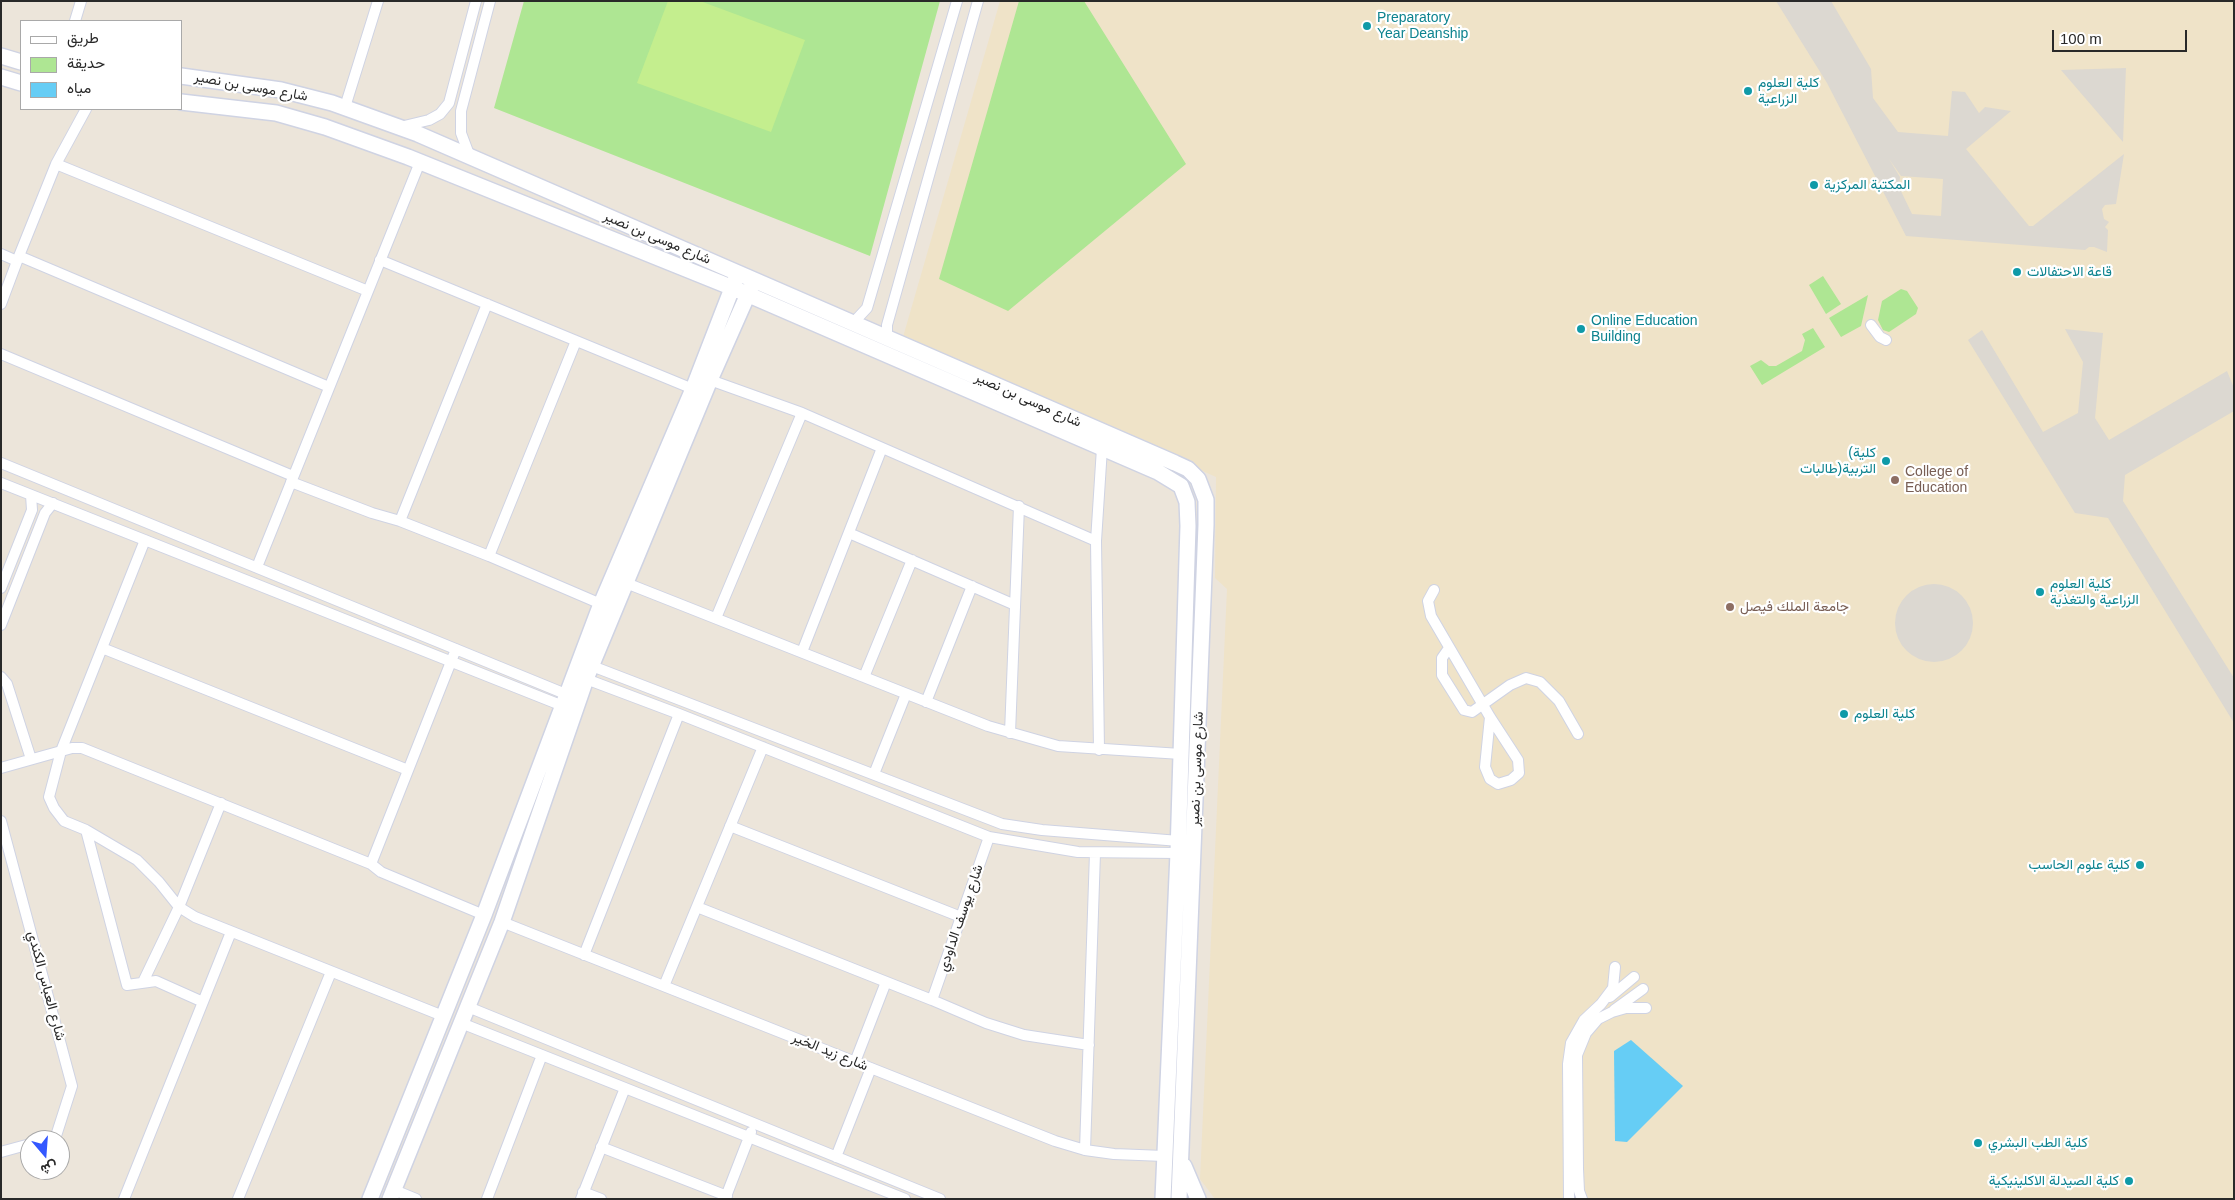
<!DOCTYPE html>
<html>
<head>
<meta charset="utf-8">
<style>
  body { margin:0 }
  #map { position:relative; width:2235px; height:1200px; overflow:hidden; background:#ece5da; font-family:Helvetica,Vazirmatn,sans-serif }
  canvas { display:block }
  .frame { position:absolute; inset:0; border:2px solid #292929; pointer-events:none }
  .legend { position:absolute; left:20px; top:20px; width:162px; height:90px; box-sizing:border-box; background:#fff; border:1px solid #a9a9a9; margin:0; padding:6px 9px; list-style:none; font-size:15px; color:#292929 }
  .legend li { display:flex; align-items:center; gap:10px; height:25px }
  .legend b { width:25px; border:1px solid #a9a9a9 }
  .north { position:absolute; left:20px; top:1130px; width:50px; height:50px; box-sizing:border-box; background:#fff; border:1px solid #a9a9a9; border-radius:50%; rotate:162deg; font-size:14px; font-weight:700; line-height:20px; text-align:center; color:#292929 }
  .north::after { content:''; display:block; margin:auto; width:18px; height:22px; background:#3458ff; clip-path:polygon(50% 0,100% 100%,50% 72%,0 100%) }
  .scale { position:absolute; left:2052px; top:30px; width:135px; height:22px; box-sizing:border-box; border:2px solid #292929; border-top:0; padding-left:6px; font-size:15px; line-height:18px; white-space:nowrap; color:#292929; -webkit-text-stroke:4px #fff; paint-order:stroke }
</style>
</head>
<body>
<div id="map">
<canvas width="2235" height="1200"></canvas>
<div class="frame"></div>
<ul class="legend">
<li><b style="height:6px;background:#fff"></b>طريق</li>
<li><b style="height:14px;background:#aee693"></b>حديقة</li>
<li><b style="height:14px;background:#66cdf5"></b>مياه</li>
</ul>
<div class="north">ش</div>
<div class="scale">100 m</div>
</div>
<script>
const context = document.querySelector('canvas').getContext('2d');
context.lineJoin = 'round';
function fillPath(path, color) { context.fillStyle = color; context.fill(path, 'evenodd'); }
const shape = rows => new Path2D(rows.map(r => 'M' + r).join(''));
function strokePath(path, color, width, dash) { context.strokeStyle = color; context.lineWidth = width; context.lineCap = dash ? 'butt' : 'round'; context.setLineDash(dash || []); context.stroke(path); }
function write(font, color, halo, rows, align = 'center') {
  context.font = font + ' Helvetica,Vazirmatn,sans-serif'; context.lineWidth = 4.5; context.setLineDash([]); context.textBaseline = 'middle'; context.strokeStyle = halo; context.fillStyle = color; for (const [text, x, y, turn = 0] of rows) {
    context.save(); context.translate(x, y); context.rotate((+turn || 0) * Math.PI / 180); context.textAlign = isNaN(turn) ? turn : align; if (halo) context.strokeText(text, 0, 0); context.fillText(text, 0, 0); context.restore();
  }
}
const education = shape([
  [1000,1,2234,1,2234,1199,1215,1199,1200,1179,1227,589,1215,578,1216,477,903,337]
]);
const green = shape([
  [524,1,940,1,870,256,494,108],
  [1019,1,1084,1,1186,164,1008,311,939,279],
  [1823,276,1841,304,1826,314,1809,285],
  [1901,289,1907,291,1918,308,1916,314,1889,332,1883,330,1878,320,1882,301],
  [1868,295,1861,326,1841,337,1829,318],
  [1813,328,1825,347,1762,385,1750,366,1761,360,1769,366,1776,366,1802,351,1805,340,1802,334]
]);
const pitch = shape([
  [668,1,700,1,805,40,771,132,637,83]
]);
const plaza = shape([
  [1776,1,1831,1,1871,69,1873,98,1898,132,1948,136,1952,91,1965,92,1979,113,1985,107,2011,111,1966,149,2029,226,2033,226,2124,154,2116,204,2105,205,2102,209,2104,219,2109,222,2105,227,2108,230,2107,252,2094,247,2089,247,2085,250,1906,236,1827,83],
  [1889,159,1901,176,1943,179,1941,216,1912,214,1899,187,1900,177],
  [2126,68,2123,142,2061,70],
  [2065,329,2103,333,2095,418,2109,440,2227,371,2234,388,2234,411,2125,475,2123,501,2234,678,2234,723,2108,518,2075,513,1968,340,1982,330,2043,432,2078,413,2083,362],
  '1895 623a39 39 0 1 1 78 0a39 39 0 1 1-78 0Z'
]);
const water = shape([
  [1631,1040,1683,1086,1627,1142,1615,1141,1614,1051]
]);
const street = shape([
  [75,21,81,1],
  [345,107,378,1],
  [400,127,429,120,440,114,449,103,476,1],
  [470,157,461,133,461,111,490,1],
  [56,164,368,291],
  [1,254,17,261],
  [19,256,56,164,86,109],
  [380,260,693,389],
  [1,304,19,256,329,387],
  [487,304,400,521,489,556,601,604],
  [853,323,867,308,957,1],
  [1871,325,1880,337,1886,340],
  [887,338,887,325,978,1],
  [1,354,293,476],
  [710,380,802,413,1096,541],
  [1,463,568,695],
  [291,482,372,513,400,521],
  [1,483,563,706],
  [849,533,1015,605],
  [145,540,102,648,408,770],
  [489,556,576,341],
  [257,567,420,162],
  [626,583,988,726,1058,746,1181,754],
  [1,588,32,510,31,495],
  [1434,590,1428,601,1431,616,1490,717,1518,760,1519,773,1511,780,1498,784,1490,779,1485,767,1490,717],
  [716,618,802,413],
  [1,625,45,513,53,503],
  [102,648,61,751,49,797,54,808,64,821,86,830,137,860,159,882,179,907,195,917,443,1016],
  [1449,648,1442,658,1442,675,1464,710,1472,712,1510,685,1526,678,1540,682,1559,701,1578,734],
  [802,652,882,448],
  [592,666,1002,824,1042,830,1179,841],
  [1,677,7,684,31,759],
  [864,677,912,560],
  [586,679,679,714,989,837,1078,852,1178,853],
  [926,702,972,586],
  [1010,733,1019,506],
  [1099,750,1096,541,1102,448],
  [1,768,72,748,82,748,371,864,456,649],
  [874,774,906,694],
  [1,821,72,1086,56,1136,42,1140],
  [730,826,961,917],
  [86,830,127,985,156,981,203,1002],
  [371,864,381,872,484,915],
  [697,907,932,1000,986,1023,1024,1035,1089,1045],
  [502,922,1055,1141,1085,1150,1114,1154,1164,1156],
  [584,955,679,714],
  [143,982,179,907,221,803],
  [664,986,763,747],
  [1610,997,1634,977],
  [932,1000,989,837],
  [468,1007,940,1199],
  [1614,1010,1643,989],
  [461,1023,905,1199],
  [855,1062,886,982],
  [601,1147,727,1196],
  [1085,1150,1095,853],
  [1,1152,30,1144],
  [836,1157,871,1068],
  [394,1190,416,1199],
  [583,1192,601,1199],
  [124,1199,231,932],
  [238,1199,331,972],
  [487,1199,542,1055],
  [581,1199,625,1088],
  [725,1199,751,1132],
  [1569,1199,1568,1064,1571,1043,1584,1020,1601,1004,1613,988,1615,967],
  [1582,1199,1579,1191,1578,1169,1577,1055,1586,1033,1598,1019,1612,1012,1626,1008,1646,1008]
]);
const secondary = shape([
  [1,56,21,62],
  [181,76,281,90,332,103,418,134,1175,463,1188,469,1198,479,1206,500,1206,525,1179,1199],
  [1,77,21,83],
  [181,102,276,113,325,127,408,157,733,288,1158,472,1181,486,1187,502,1188,526,1178,853,1163,1199],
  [1184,1166,1198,1199],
  [370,1199,484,915,601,604,693,389,736,278],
  [390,1199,502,922,586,679,710,380,752,285]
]);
const markers = [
  [1367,26,5,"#0f9aa8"],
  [1748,91,5,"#0f9aa8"],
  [1814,185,5,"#0f9aa8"],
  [2017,272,5,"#0f9aa8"],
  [1581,329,5,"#0f9aa8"],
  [1886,461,5,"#0f9aa8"],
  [1895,480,5,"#8d6e63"],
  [2040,592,5,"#0f9aa8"],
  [1730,607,5,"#8d6e63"],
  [1844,714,5,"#0f9aa8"],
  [2140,865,5,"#0f9aa8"],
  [1978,1143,5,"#0f9aa8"],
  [2129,1181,5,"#0f9aa8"]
];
const cultureNames = [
  ["Preparatory",1377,18],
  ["Year Deanship",1377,34],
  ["كلية العلوم",1758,83],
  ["الزراعية",1758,99],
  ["المكتبة المركزية",1824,185],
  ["قاعة الاحتفالات",2027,272],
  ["Online Education",1591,321],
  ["Building",1591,337],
  ["(كلية",1876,453,"right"],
  ["التربية(طالبات",1876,469,"right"],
  ["كلية العلوم",2050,584],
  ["الزراعية والتغذية",2050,600],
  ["كلية العلوم",1854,714],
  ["كلية علوم الحاسب",2130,865,"right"],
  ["كلية الطب البشري",1988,1143],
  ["كلية الصيدلة الاكلينيكية",2119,1181,"right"]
];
const streetNames = [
  ["شارع موسى بن نصير",251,87,10],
  ["شارع موسى بن نصير",657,238,23],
  ["شارع موسى بن نصير",1028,400,24],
  ["شارع موسى بن نصير",1197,769,-88],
  ["شارع يوسف الداودي",961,918,-71],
  ["شارع العباس الكندي",46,986,75],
  ["شارع زيد الخير",830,1052,22]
];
const educationNames = [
  ["College of",1905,472],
  ["Education",1905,488],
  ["جامعة الملك فيصل",1740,607]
];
fillPath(education, '#efe3c8');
fillPath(green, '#aee693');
fillPath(pitch, '#c4ee8e');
fillPath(plaza, '#dcd8d1');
fillPath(water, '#66cdf5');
strokePath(street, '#cfd3e3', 12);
strokePath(secondary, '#cfd3e3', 18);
strokePath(street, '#fff', 10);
strokePath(secondary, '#fff', 15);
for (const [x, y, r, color] of markers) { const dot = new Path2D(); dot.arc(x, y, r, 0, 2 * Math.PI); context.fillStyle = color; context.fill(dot); strokePath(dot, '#fff', 2); }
write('14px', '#0d838f', '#fff', cultureNames, 'left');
write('14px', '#292929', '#fff', streetNames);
write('14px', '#785e54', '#fff', educationNames, 'left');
</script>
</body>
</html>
